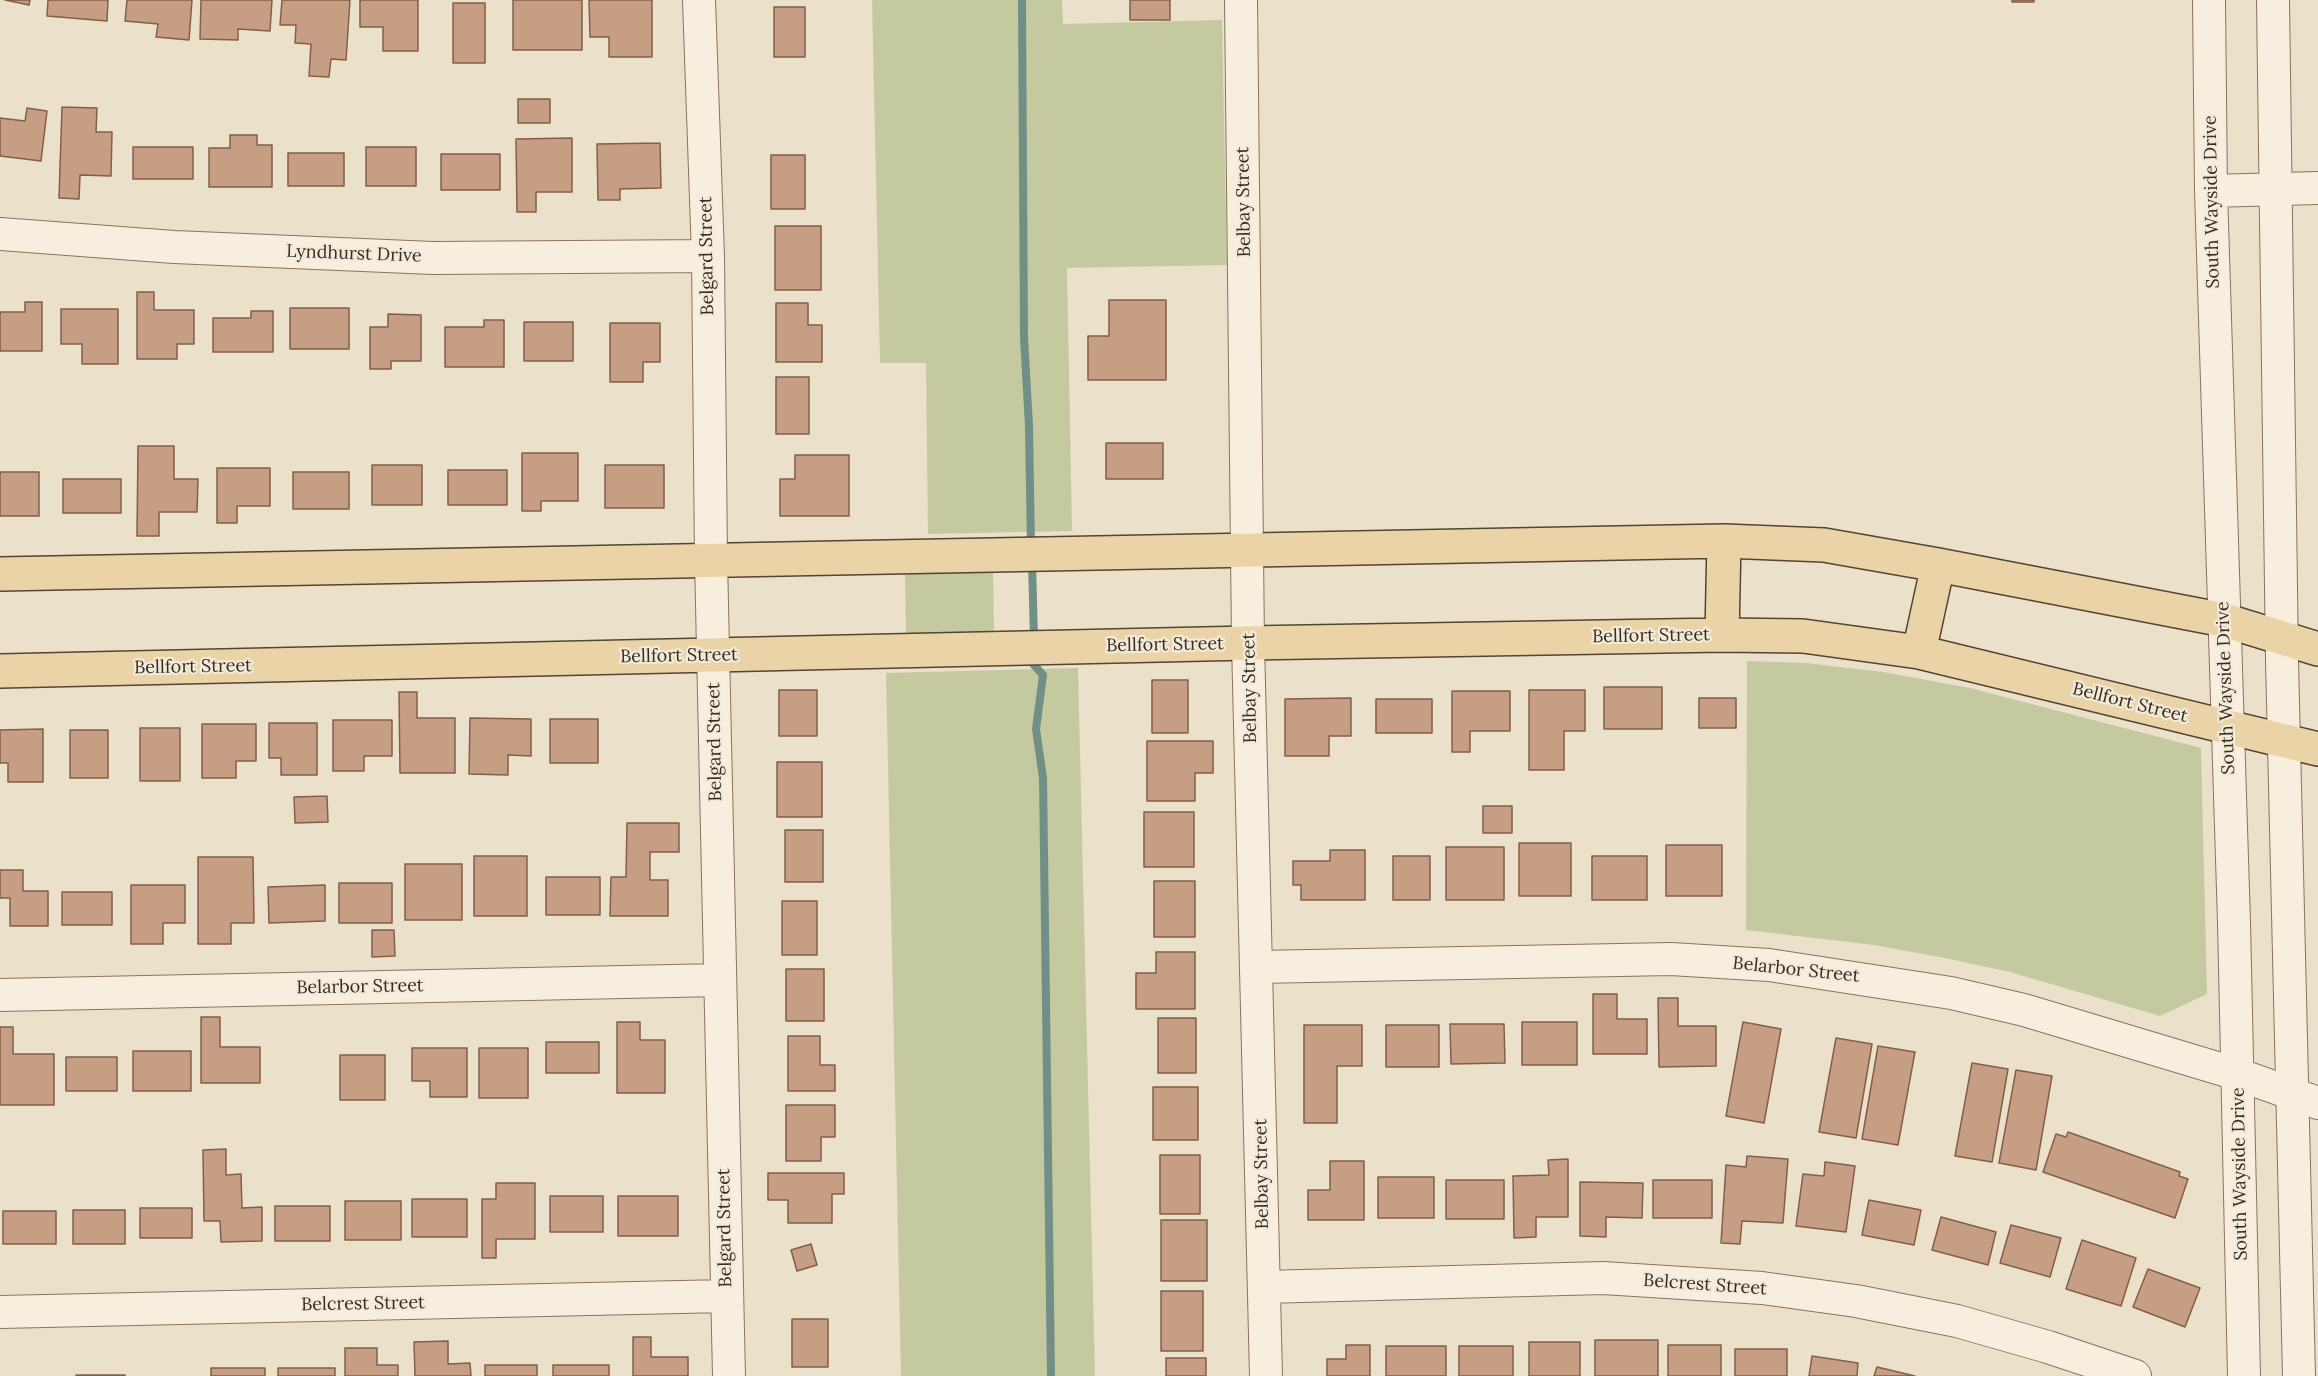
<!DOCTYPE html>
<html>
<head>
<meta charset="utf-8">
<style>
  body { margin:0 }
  canvas { display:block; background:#ebe1ca }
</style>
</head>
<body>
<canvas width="2318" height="1376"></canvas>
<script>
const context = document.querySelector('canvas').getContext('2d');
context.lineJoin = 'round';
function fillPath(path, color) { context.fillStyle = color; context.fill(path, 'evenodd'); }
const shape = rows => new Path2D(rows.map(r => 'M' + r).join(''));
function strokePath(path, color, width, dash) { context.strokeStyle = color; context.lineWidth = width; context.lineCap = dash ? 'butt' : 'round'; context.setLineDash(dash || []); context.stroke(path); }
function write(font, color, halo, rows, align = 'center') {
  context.font = font + ' Lora,serif'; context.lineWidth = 4.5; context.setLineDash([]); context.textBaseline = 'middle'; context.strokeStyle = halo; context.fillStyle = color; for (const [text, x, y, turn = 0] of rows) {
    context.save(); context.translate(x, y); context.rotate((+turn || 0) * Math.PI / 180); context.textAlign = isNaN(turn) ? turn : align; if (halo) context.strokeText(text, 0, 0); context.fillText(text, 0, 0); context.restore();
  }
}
const green = shape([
  [872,0,1062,0,1063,24,1222,20,1227,265,1067,268,1072,531,928,534,926,363,880,363],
  [993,566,994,635,906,638,905,568],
  [1747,661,1806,663,1883,672,1970,688,2201,748,2207,994,2160,1016,2010,972,1945,958,1874,945,1746,930],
  [1078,668,1095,1376,901,1376,886,673]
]);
const stream = shape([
  [1022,0,1024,338,1029,426,1031,547],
  [1032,562,1034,640],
  [1034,655,1034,665,1043,675,1036,729,1043,778,1051,1376]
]);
const building = shape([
  [5,0,30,0,29,5,5,0],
  [48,0,108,0,107,21,47,16,48,0],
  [127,0,192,0,189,40,156,37,158,24,125,21,127,0],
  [201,0,272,0,270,31,238,29,238,40,200,39,201,0],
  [282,0,350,0,346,60,331,59,329,77,309,76,311,44,295,43,296,25,280,25,282,0],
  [360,0,418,0,418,51,383,51,383,27,360,27,360,0],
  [513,0,582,0,582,50,513,50,513,0],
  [589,0,652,0,652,57,609,57,609,37,590,37,589,0],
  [1130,0,1170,0,1170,20,1130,20,1130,0],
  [2012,0,2034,0,2034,2,2012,2,2012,0],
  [453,3,485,3,485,63,453,63,453,3],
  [774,7,805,7,805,57,774,57,774,7],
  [518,99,550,99,550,123,518,123,518,99],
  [62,107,97,108,96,132,112,132,111,176,80,175,79,199,59,198,62,107],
  [27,108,47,111,41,161,0,156,0,118,25,121,27,108],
  [230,135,257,135,257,145,272,145,272,187,209,187,209,148,230,148,230,135],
  [572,138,572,192,536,192,536,212,517,212,516,139,572,138],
  [660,143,661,188,620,189,620,200,598,200,597,144,660,143],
  [133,147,193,147,193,179,133,179,133,147],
  [366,147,416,147,416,186,366,186,366,147],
  [288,153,344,153,344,186,288,186,288,153],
  [441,154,500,154,500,190,441,190,441,154],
  [771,155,805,155,805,209,771,209,771,155],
  [775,226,821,226,821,290,775,290,775,226],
  [137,292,154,292,154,310,194,310,194,344,177,344,177,359,137,359,137,292],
  [1109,300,1166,300,1166,380,1088,380,1088,336,1109,336,1109,300],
  [25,302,42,302,42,351,0,351,0,312,25,312,25,302],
  [776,303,808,303,808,325,822,325,822,362,776,362,776,303],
  [290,308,349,308,349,349,290,349,290,308],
  [61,309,118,309,118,364,82,364,82,344,61,344,61,309],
  [251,311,273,311,273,352,213,352,213,318,251,318,251,311],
  [388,314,421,315,421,361,391,361,391,369,370,369,370,327,388,327,388,314],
  [484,320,504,320,504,367,445,367,445,327,484,327,484,320],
  [524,322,573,322,573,361,524,361,524,322],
  [610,323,660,323,660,362,643,362,643,382,610,382,610,323],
  [776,377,809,377,809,434,776,434,776,377],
  [1106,443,1163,443,1163,479,1106,479,1106,443],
  [138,446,174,446,174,479,198,479,197,512,159,512,159,536,137,536,138,446],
  [522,453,578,453,578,501,541,501,541,511,522,511,522,453],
  [795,455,849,455,849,516,780,516,780,479,795,479,795,455],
  [372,465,422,465,422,505,372,505,372,465],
  [605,465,664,465,664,508,605,508,605,465],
  [217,468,270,468,270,506,237,506,237,523,217,523,217,468],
  [448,470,507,470,507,505,448,505,448,470],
  [0,472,39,472,39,516,0,516,0,472],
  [293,472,349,472,349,509,293,509,293,472],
  [63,479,121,479,121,513,63,513,63,479],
  [1152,680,1188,680,1188,733,1152,733,1152,680],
  [1604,687,1662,687,1662,729,1604,729,1604,687],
  [779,690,817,690,817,736,779,736,779,690],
  [1529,690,1585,690,1585,731,1564,731,1564,770,1529,770,1529,690],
  [1452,691,1510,691,1510,731,1470,731,1470,752,1452,752,1452,691],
  [399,692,417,692,417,718,455,718,455,773,400,773,399,692],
  [1351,698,1351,736,1329,736,1329,756,1285,756,1285,699,1351,698],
  [1699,698,1736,698,1736,728,1699,728,1699,698],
  [1376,699,1432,699,1432,733,1376,733,1376,699],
  [470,718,531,719,531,756,508,755,508,775,469,774,470,718],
  [550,719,598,719,598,763,550,763,550,719],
  [333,720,392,720,392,756,364,756,364,771,333,771,333,720],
  [269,723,317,723,317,775,281,775,281,758,269,758,269,723],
  [202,724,256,724,256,761,236,761,236,778,202,778,202,724],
  [140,728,180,728,180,781,140,781,140,728],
  [43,729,43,782,8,782,8,763,0,763,0,730,43,729],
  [70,730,108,730,108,778,70,778,70,730],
  [1147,741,1213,741,1213,773,1195,773,1195,801,1147,801,1147,741],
  [777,762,822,762,822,817,777,817,777,762],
  [327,796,328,822,295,823,294,797,327,796],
  [1483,806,1512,806,1512,833,1483,833,1483,806],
  [1144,812,1194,812,1194,867,1144,867,1144,812],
  [627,823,679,823,679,852,650,852,650,880,668,880,668,916,610,916,611,877,626,877,627,823],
  [785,830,823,830,823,882,785,882,785,830],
  [1519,843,1571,843,1571,896,1519,896,1519,843],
  [1666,845,1722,845,1722,896,1666,896,1666,845],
  [1446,847,1504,847,1504,900,1446,900,1446,847],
  [1330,850,1365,850,1365,900,1301,900,1301,885,1293,885,1293,861,1330,861,1330,850],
  [474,856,527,856,527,916,474,916,474,856],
  [1393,856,1430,856,1430,900,1393,900,1393,856],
  [1592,856,1647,856,1647,900,1592,900,1592,856],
  [198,857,253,857,254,923,231,923,231,944,198,944,198,857],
  [405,864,462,864,462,920,405,920,405,864],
  [0,870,23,870,23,891,48,891,48,926,10,926,10,898,0,898,0,870],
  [546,877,600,877,600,915,546,915,546,877],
  [1154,881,1195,881,1195,937,1154,937,1154,881],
  [339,883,392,883,392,923,339,923,339,883],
  [131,885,185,885,185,923,163,923,163,944,131,944,131,885],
  [325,885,325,921,269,923,268,887,325,885],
  [62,892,112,892,112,925,62,925,62,892],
  [782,901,817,901,817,955,782,955,782,901],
  [372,930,394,930,395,956,372,957,372,930],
  [1156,952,1195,952,1195,1009,1136,1009,1136,973,1156,973,1156,952],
  [786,969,824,969,824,1021,786,1021,786,969],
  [1593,994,1617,994,1617,1019,1647,1019,1647,1054,1593,1054,1593,994],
  [1658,998,1678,998,1678,1026,1716,1026,1716,1066,1659,1067,1658,998],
  [201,1017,220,1017,220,1047,260,1047,260,1083,201,1083,201,1017],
  [1158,1018,1196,1018,1196,1073,1158,1073,1158,1018],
  [617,1022,640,1022,640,1040,665,1040,665,1093,617,1093,617,1022],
  [1522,1022,1577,1022,1577,1065,1522,1065,1522,1022],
  [1743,1022,1781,1029,1764,1123,1726,1116,1743,1022],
  [1450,1024,1504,1024,1505,1063,1451,1064,1450,1024],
  [1304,1025,1362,1025,1362,1066,1337,1066,1337,1123,1304,1123,1304,1025],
  [1386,1025,1439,1025,1439,1067,1386,1067,1386,1025],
  [0,1027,13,1027,13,1054,54,1054,54,1105,0,1105,0,1027],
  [788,1036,820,1036,820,1065,835,1065,835,1091,788,1091,788,1036],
  [1836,1038,1872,1044,1856,1138,1819,1132,1836,1038],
  [546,1042,599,1042,599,1073,546,1073,546,1042],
  [1878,1046,1915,1052,1898,1145,1862,1139,1878,1046],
  [412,1048,467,1048,467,1097,430,1097,430,1081,412,1081,412,1048],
  [479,1048,528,1048,528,1098,479,1098,479,1048],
  [133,1051,191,1051,191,1091,133,1091,133,1051],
  [340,1055,385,1055,385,1100,340,1100,340,1055],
  [66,1057,117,1057,117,1091,66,1091,66,1057],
  [1972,1063,2008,1069,1992,1162,1955,1156,1972,1063],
  [2016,1070,2052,1076,2036,1170,1999,1163,2016,1070],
  [1153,1087,1198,1087,1198,1140,1153,1140,1153,1087],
  [786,1105,835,1105,835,1137,821,1137,821,1161,786,1161,786,1105],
  [2068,1132,2180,1172,2179,1176,2188,1179,2175,1218,2043,1172,2056,1134,2066,1137,2068,1132],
  [226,1149,226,1175,241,1174,242,1208,262,1207,262,1241,221,1242,220,1221,204,1221,203,1150,226,1149],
  [1160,1155,1200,1155,1200,1214,1160,1214,1160,1155],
  [1747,1156,1788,1159,1783,1223,1742,1221,1740,1244,1721,1243,1726,1165,1746,1167,1747,1156],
  [1568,1159,1568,1217,1536,1217,1536,1237,1514,1238,1513,1176,1549,1175,1548,1160,1568,1159],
  [1330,1161,1364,1161,1364,1220,1308,1220,1308,1190,1330,1190,1330,1161],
  [1825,1162,1855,1166,1846,1232,1796,1226,1803,1174,1824,1176,1825,1162],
  [768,1173,844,1173,844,1194,832,1194,832,1223,788,1223,788,1200,768,1200,768,1173],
  [1378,1177,1434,1177,1434,1218,1378,1218,1378,1177],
  [1446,1180,1504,1180,1504,1219,1446,1219,1446,1180],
  [1653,1180,1712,1180,1712,1218,1653,1218,1653,1180],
  [1580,1182,1643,1183,1642,1218,1606,1217,1606,1237,1580,1236,1580,1182],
  [496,1183,535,1183,535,1239,496,1239,496,1258,482,1258,482,1199,496,1199,496,1183],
  [550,1196,603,1196,603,1232,550,1232,550,1196],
  [618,1196,678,1196,678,1236,618,1236,618,1196],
  [412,1199,467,1199,467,1237,412,1237,412,1199],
  [1869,1200,1921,1210,1914,1245,1862,1235,1869,1200],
  [345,1201,401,1201,401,1240,345,1240,345,1201],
  [275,1206,330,1206,330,1241,275,1241,275,1206],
  [140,1208,192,1208,192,1238,140,1238,140,1208],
  [73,1210,125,1210,125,1244,73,1244,73,1210],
  [3,1211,56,1211,56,1244,3,1244,3,1211],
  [1941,1217,1996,1232,1988,1265,1932,1250,1941,1217],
  [1161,1220,1207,1220,1207,1281,1161,1281,1161,1220],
  [2011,1225,2061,1238,2050,1277,2000,1263,2011,1225],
  [2082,1240,2136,1258,2121,1306,2066,1289,2082,1240],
  [811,1244,817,1265,797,1271,791,1250,811,1244],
  [2148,1269,2200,1288,2185,1327,2133,1307,2148,1269],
  [1161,1291,1203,1291,1203,1351,1161,1351,1161,1291],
  [792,1319,828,1319,828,1367,792,1367,792,1319],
  [633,1337,651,1337,651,1357,688,1357,688,1376,633,1376,633,1337],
  [1595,1340,1658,1340,1658,1376,1595,1376,1595,1340],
  [448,1341,448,1364,470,1363,471,1376,415,1376,414,1342,448,1341],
  [1529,1342,1580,1342,1580,1376,1529,1376,1529,1342],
  [1346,1345,1370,1345,1370,1376,1327,1376,1327,1359,1346,1359,1346,1345],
  [1668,1345,1721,1345,1721,1376,1668,1376,1668,1345],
  [1386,1346,1446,1346,1446,1376,1386,1376,1386,1346],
  [1459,1346,1513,1346,1513,1376,1459,1376,1459,1346],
  [345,1348,377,1348,377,1365,398,1365,398,1376,345,1376,345,1348],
  [1735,1349,1787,1349,1787,1376,1735,1376,1735,1349],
  [1812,1356,1858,1363,1857,1376,1809,1376,1812,1356],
  [1166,1358,1206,1358,1206,1376,1166,1376,1166,1358],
  [485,1365,537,1365,537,1376,485,1376,485,1365],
  [553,1365,609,1365,609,1376,553,1376,553,1365],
  [1877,1367,1915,1376,1874,1376,1877,1367],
  [211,1368,265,1368,265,1376,211,1376,211,1368],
  [278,1368,335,1368,335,1376,278,1376,278,1368],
  [76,1375,125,1375,125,1376,76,1376,76,1375]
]);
const minor = shape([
  [699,0,708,256,711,559,729,1376],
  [1241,0,1248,643,1266,1376],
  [2209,0,2211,191,2234,922,2244,1376],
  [2273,0,2282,660,2299,1376],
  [2211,191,2318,188],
  [0,234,174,247,433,258,708,256],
  [1257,967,1671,959,1769,965,1951,993,2024,1010,2237,1074,2318,1103],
  [0,995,720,980],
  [1264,1287,1603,1278,1762,1288,1856,1301,1957,1321,2048,1347,2135,1376],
  [0,1312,726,1296]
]);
const major = shape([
  [0,574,1724,541,1824,545,1938,565,2224,620,2318,649],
  [1722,635,1724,541],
  [1919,652,1938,565],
  [0,671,1248,643,1722,635,1803,636,1919,652,2318,749]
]);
const streetNames = [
  ["Belbay Street",1244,202,-91],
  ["South Wayside Drive",2212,202,-91],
  ["Lyndhurst Drive",354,254,2],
  ["Belgard Street",707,256,-91],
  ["Bellfort Street",1651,636,-1],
  ["Bellfort Street",1165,645,-1],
  ["Bellfort Street",679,656,-1],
  ["Bellfort Street",193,667,-1],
  ["Belbay Street",1250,688,-91],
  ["South Wayside Drive",2226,688,-92],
  ["Bellfort Street",2130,703,14],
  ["Belgard Street",715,742,-91],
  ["Belarbor Street",1796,970,6],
  ["Belarbor Street",360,987,-1],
  ["Belbay Street",1262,1174,-91],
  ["South Wayside Drive",2240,1174,-91],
  ["Belgard Street",725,1228,-91],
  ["Belcrest Street",1705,1285,4],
  ["Belcrest Street",363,1304,-1]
];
fillPath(green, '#c5c99f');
strokePath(stream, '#718e87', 8);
fillPath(building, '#c69e84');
strokePath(building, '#845e48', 1.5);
strokePath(minor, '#877460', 34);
strokePath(major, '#554334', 36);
strokePath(minor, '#f7eedd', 32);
strokePath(major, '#ead4a7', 33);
write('18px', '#392d22', '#f3ebd9', streetNames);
</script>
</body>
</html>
